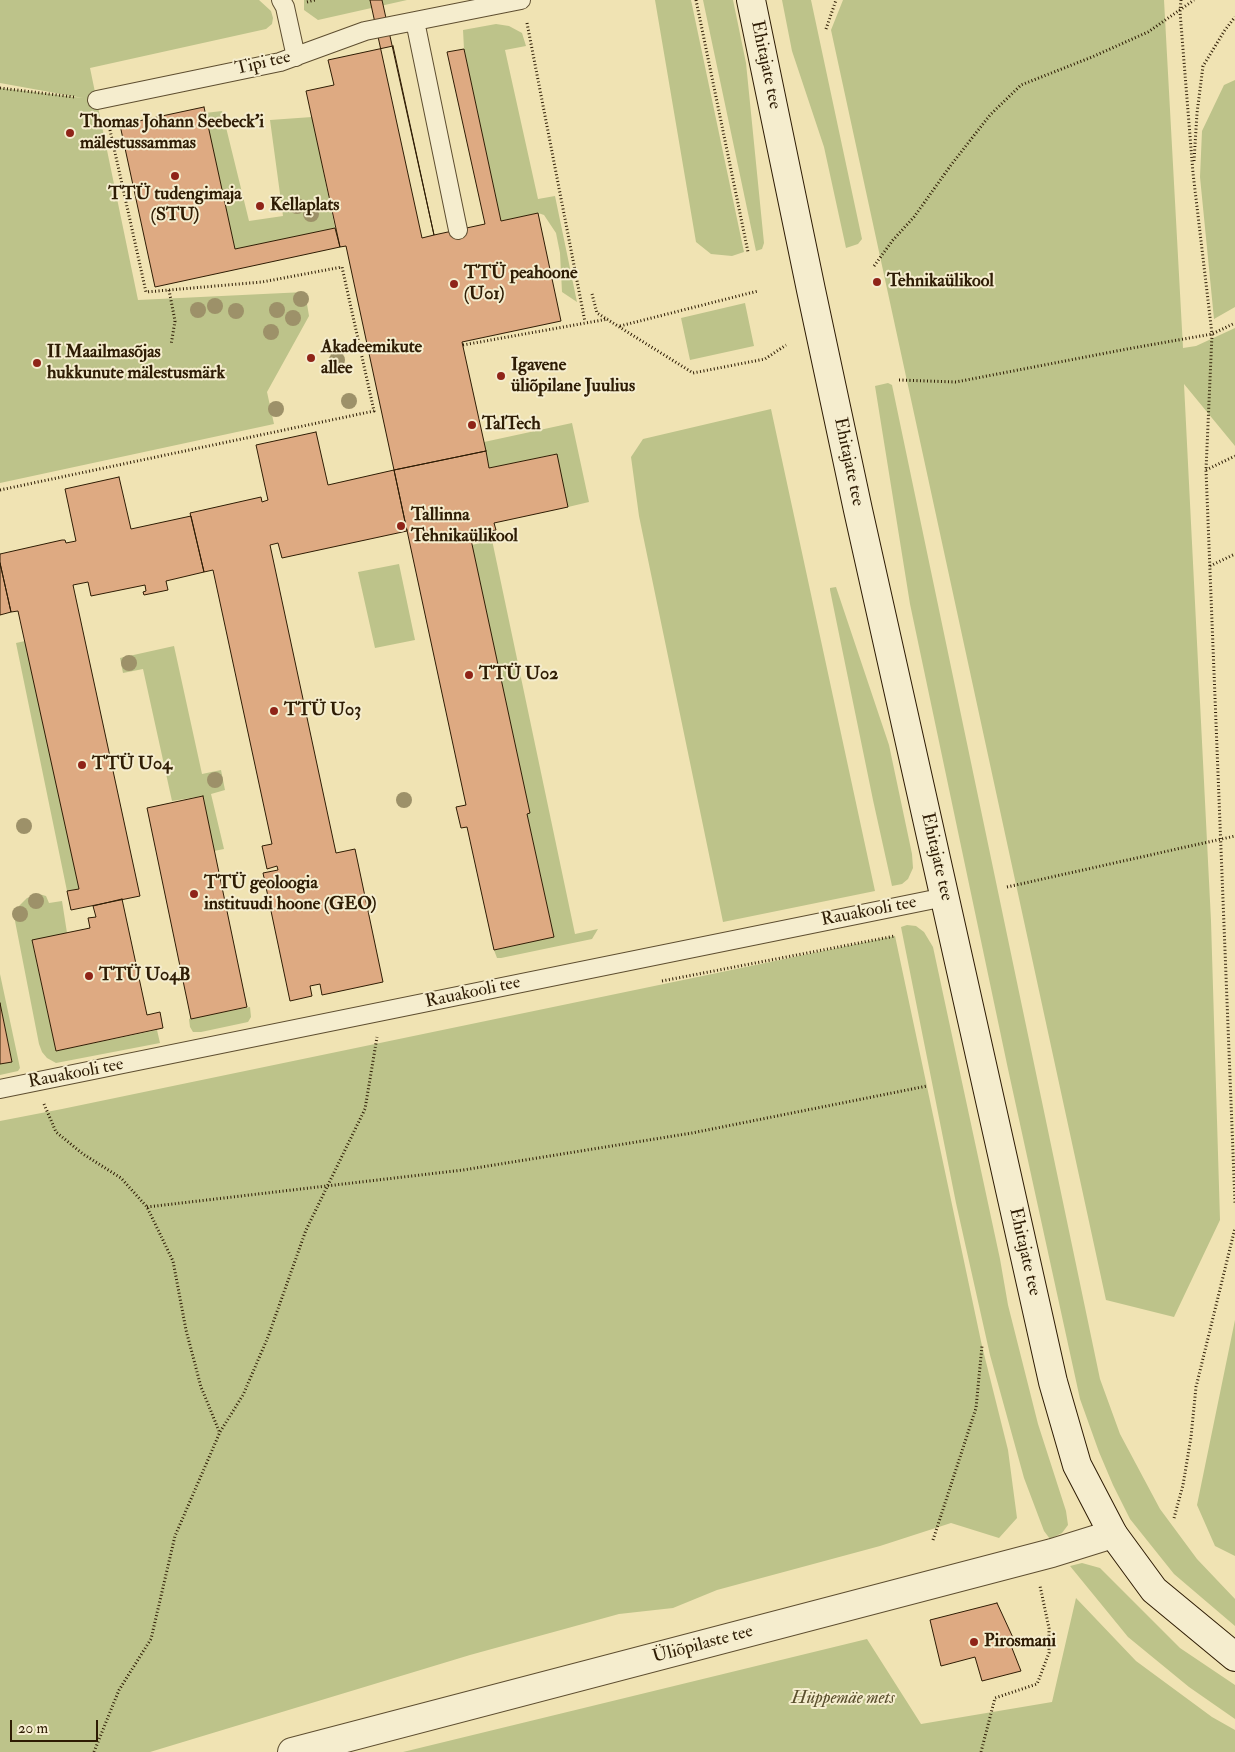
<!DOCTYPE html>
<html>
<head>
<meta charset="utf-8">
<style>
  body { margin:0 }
  #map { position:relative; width:1235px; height:1752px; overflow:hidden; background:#f0e3b3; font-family:"IM FELL Double Pica",serif }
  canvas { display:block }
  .scale { position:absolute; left:10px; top:1720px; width:88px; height:22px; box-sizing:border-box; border:2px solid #2e1c04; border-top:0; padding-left:6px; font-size:15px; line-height:18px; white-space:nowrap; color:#2e1c04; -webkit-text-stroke:4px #f5edce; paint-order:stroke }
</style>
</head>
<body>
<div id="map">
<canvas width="1235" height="1752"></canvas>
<div class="scale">20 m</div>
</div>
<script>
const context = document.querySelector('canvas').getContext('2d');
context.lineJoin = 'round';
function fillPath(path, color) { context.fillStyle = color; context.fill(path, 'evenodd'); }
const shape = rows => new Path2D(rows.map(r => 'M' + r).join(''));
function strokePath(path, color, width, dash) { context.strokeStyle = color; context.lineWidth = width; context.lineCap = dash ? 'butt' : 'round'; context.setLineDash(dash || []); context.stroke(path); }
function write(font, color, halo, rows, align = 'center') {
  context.font = font + ' "IM FELL Double Pica",serif'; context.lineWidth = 4; context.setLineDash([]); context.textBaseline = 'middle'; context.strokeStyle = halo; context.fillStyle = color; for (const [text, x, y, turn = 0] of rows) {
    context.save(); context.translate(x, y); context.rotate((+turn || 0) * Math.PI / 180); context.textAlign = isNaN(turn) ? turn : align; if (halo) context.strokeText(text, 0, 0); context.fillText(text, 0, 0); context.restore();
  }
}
const green = shape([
  [0,0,259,0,271,11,273,18,272,24,266,29,90,68,138,300,305,292,309,316,267,392,274,424,0,483,0,88,83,98,0,83],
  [304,0,407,0,318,20,304,10],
  [655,0,691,0,744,252,732,256,711,254,696,242],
  [703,0,733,0,746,63,764,243,762,249,756,251],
  [782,0,811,0,862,239,858,244,846,248,824,147,792,51],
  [843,0,1164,0,1183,348,1196,346,1235,328,1235,446,1184,384,1211,921,1220,1220,1174,1317,1106,1300,831,30],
  [496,24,509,26,522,33,526,46,505,50,538,199,555,196,577,302,562,292,560,253,556,233,544,215,538,213,501,221,464,49,463,30],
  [1235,80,1235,307,1214,319,1200,177,1202,131,1224,85],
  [222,111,249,221,283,216,270,120,312,117,335,228,235,249,205,113],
  [745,303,754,346,690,360,681,318],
  [888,383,892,385,1100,1379,1120,1434,1160,1509,1197,1559,1235,1599,1235,1626,1174,1574,1130,1519,1113,1485,1099,1452,1080,1399,1008,1069,910,604,875,386],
  [771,409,875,891,723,922,639,516,631,457,643,439],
  [572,423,589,502,568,507,556,454,489,468,484,442],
  [492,540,575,934,598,929,592,939,501,958,497,958,494,950,554,937,527,814,530,813,472,545],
  [399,564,415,640,375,648,358,572],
  [836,587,889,745,912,854,913,868,908,879,902,884,892,886,873,800,830,590,830,588],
  [25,641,79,889,67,891,16,643],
  [174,646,202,774,221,770,225,790,211,794,224,849,214,851,203,796,172,801,143,669,123,673,120,658],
  [39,894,46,896,49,903,62,901,67,933,32,941,56,1051,157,1030,160,1043,56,1063,47,1058,42,1052,39,1044,15,921,15,914,19,906,27,898],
  [907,925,916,926,924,932,933,947,1000,1259,1008,1305,1038,1424,1066,1511,1068,1525,1062,1533,1050,1539,1044,1531,1024,1478,990,1355,956,1203,901,927],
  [895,936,982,1346,1008,1450,1017,1518,999,1538,951,1523,880,1546,717,1590,673,1608,619,1614,470,1655,150,1752,0,1752,0,1121,62,1109],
  [0,974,20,1068,18,1071,0,1075,0,1064,12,1061,0,1003],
  [250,1007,251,1017,248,1022,201,1032,193,1032,190,1027,189,1019],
  [1235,1320,1235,1556,1215,1546,1197,1505],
  [1082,1563,1100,1568,1180,1648,1235,1685,1235,1719,1189,1687,1128,1637,1070,1566],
  [1076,1598,1136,1661,1212,1717,1235,1730,1235,1752,403,1752,867,1639,921,1724,1052,1702]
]);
const building = shape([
  [370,0,382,0,434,235,422,238,370,0],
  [393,46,434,235,485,224,447,52,464,49,501,221,538,213,561,321,462,342,486,451,394,470,346,246,340,247,306,91,334,85,328,60,393,46],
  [204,107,235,249,335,228,340,247,155,287,120,125,204,107],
  [316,432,328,485,394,470,407,531,282,558,278,543,270,545,336,853,355,849,383,982,322,995,320,984,310,986,312,996,290,1001,263,873,278,870,277,866,267,869,262,846,272,844,213,570,204,572,190,513,261,497,262,502,268,500,256,445,316,432],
  [486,451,489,468,557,454,568,507,494,523,496,530,470,535,530,813,527,814,554,937,494,950,467,827,461,828,456,807,466,805,394,470,486,451],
  [119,477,131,529,191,516,204,572,166,581,168,590,144,595,143,592,146,591,145,585,91,596,88,582,73,585,140,896,71,910,67,891,79,889,18,611,11,612,0,563,0,554,62,540,65,540,66,543,76,541,65,489,119,477],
  [0,563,11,612,0,615,0,563],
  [203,796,247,1007,191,1019,147,808,203,796],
  [122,899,147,1015,160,1012,163,1028,56,1051,32,940,90,928,88,918,96,917,93,906,122,899],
  [0,1003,12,1062,0,1064,0,1003],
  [997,1603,1015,1642,1010,1643,1021,1671,982,1681,975,1657,941,1666,930,1620,997,1603]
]);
const path = shape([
  [696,0,748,252],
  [1181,0,1180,12,1193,173,1212,334,1206,470,1235,1203],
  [307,2,315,0],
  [527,23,585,322],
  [826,29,836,0],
  [0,88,74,97],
  [1194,161,1197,113,1203,66,1225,30,1235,17],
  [874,266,893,240,914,217,951,165,990,115,1021,85,1092,57,1148,32,1194,0],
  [169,290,175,321,171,345],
  [592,294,597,313,693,373,765,359,786,345],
  [620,326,758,291],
  [463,345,608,319],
  [899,380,956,382,1127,349,1212,334,1235,323],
  [1206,470,1235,456],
  [0,490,374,411,342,267,262,282,146,292,108,121],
  [1210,566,1235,554],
  [1007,887,1235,836],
  [662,981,895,936],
  [44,1104,56,1132,83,1154,121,1178,147,1207,173,1261,186,1330,201,1387,219,1431],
  [147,1207,463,1170,692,1133,927,1086],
  [1174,1518,1183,1485,1191,1437,1196,1387,1235,1228],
  [933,1540,976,1408,982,1346],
  [94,1752,119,1690,151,1639,175,1536,220,1432,243,1395,268,1337,306,1230,365,1109,377,1037],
  [981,1752,995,1698,1037,1684,1049,1653,1049,1628,1040,1586]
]);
const service = shape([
  [281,0,285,7,296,57],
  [415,21,458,230],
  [97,100,280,62,365,31,521,0],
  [0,1089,945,897]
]);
const minor = shape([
  [292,1752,1052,1553,1113,1534]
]);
const secondary = shape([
  [751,0,811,290,858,510,1053,1382,1077,1465,1113,1534,1154,1590,1235,1657]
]);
const trees = [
  [297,206],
  [311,214],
  [301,299],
  [215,306],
  [198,310],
  [277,310],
  [236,311],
  [293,318],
  [271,332],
  [337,360],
  [349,401],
  [276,409],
  [129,663],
  [215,780],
  [404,800],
  [24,826],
  [36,901],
  [20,914]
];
const markers = [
  [70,133,5,"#8f2418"],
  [175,176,5,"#8f2418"],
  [260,206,5,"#8f2418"],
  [877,282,5,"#8f2418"],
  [454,284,5,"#8f2418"],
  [311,358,5,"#8f2418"],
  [37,363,5,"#8f2418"],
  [501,376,5,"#8f2418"],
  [472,425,5,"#8f2418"],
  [401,526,5,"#8f2418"],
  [469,675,5,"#8f2418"],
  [274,711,5,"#8f2418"],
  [82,765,5,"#8f2418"],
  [194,894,5,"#8f2418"],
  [89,976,5,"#8f2418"],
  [974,1642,5,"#8f2418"]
];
const streetNames = [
  ["Tipi tee",263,64,-13],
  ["Ehitajate tee",765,65,78],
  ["Ehitajate tee",848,462,78],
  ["Ehitajate tee",936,857,77],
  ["Rauakooli tee",869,912,-11],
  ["Rauakooli tee",473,993,-12],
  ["Rauakooli tee",76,1074,-11],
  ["Ehitajate tee",1024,1252,77],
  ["Üliõpilaste tee",703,1645,-15]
];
const poiNames = [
  ["Thomas Johann Seebeck'i",80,123],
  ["mälestussammas",80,144],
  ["TTÜ tudengimaja",175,195,"center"],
  ["(STU)",175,216,"center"],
  ["Kellaplats",270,206],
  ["TTÜ peahoone",464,274],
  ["(U01)",464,295],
  ["Tehnikaülikool",887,282],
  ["Akadeemikute",321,348],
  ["allee",321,369],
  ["II Maailmasõjas",47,353],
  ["hukkunute mälestusmärk",47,374],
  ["Igavene",511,366],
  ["üliõpilane Juulius",511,387],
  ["TalTech",482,425],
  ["Tallinna",411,516],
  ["Tehnikaülikool",411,537],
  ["TTÜ U02",479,675],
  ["TTÜ U03",284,711],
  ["TTÜ U04",92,765],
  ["TTÜ geoloogia",204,884],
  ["instituudi hoone (GEO)",204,905],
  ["TTÜ U04B",99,976],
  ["Pirosmani",984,1642]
];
const parkNames = [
  ["Hüppemäe mets",843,1699]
];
fillPath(green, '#bdc38a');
fillPath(building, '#deaa82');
strokePath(building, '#2e1c04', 1);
strokePath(service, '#5e4e30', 20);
strokePath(minor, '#5e4e30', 30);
strokePath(secondary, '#2e1c04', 30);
strokePath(path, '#2e1c04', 3, [1, 2.5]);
strokePath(service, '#f5edce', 18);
strokePath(minor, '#f5edce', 28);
strokePath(secondary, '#f5edce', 28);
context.fillStyle = '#9d9169';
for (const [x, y] of trees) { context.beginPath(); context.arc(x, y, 8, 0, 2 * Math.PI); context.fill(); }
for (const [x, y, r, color] of markers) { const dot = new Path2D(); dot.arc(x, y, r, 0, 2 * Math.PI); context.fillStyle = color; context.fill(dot); strokePath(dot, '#f5edce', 2); }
write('18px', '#2e1c04', '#f5edce', streetNames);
write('bold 18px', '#2e1c04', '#f5edce', poiNames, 'left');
write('italic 18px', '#594e2c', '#f5edce', parkNames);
</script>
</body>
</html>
